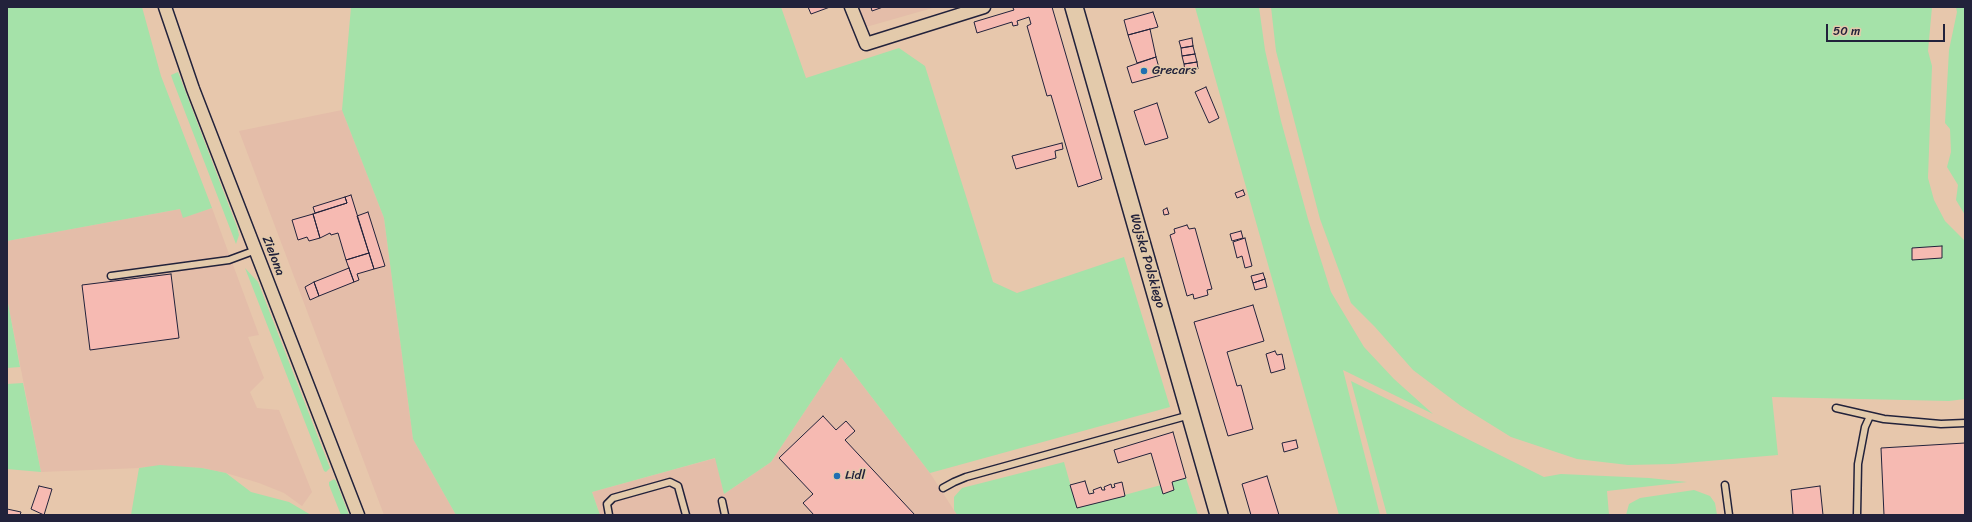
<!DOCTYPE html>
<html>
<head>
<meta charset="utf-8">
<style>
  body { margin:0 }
  #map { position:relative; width:1972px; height:522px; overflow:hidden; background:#e7c7ac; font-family:Sriracha,sans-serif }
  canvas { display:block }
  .frame { position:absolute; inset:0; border:8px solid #22223b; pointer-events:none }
  .scale { position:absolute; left:1826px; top:24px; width:119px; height:18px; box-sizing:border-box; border:2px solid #22223b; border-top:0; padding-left:5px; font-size:12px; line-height:14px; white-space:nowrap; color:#22223b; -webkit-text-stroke:3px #e3caab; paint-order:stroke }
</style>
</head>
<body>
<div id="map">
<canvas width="1972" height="522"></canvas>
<div class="frame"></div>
<div class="scale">50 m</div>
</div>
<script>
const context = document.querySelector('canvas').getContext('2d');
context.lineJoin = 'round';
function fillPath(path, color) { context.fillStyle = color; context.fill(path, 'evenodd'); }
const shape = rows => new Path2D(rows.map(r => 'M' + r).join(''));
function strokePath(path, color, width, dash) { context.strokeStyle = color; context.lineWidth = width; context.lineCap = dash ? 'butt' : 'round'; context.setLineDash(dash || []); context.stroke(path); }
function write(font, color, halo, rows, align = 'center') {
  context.font = font + ' Sriracha,sans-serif'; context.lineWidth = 3; context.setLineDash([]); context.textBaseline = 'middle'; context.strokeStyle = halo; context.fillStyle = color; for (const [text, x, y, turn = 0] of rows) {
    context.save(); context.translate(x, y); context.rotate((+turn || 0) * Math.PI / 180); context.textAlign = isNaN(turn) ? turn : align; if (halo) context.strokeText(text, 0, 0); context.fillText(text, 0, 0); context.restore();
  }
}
const built = shape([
  [858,7,936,7,866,27],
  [342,110,384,218,413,439,456,515,384,515,239,131],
  [212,208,259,335,248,337,264,378,250,392,257,408,279,410,312,492,302,506,284,493,259,483,226,473,202,468,160,466,139,468,41,472,7,298,7,241,180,209,184,217],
  [841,357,930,473,957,515,600,515,592,492,716,458,724,494,771,462]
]);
const green = shape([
  [7,7,142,7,161,76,212,208,183,218,180,209,7,241],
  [351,7,781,7,806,78,899,48,925,66,993,282,1017,293,1124,257,1170,407,930,473,841,357,771,462,724,494,715,458,592,492,600,515,456,515,413,439,384,218,342,110],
  [1195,7,1259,7,1265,50,1281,121,1308,219,1331,292,1364,347,1394,379,1433,414,1343,370,1380,515,1339,515],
  [1271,7,1932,7,1928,51,1932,66,1928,178,1934,200,1945,221,1965,241,1965,399,1949,401,1772,397,1778,455,1673,464,1628,465,1577,459,1511,437,1461,406,1413,370,1375,327,1351,303,1320,219,1276,51],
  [1956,7,1965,7,1965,215,1956,200,1958,185,1947,167,1951,152,1950,129,1945,123,1949,50,1957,12],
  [178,72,237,227,239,235,236,244,173,81,171,75],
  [245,268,258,282,330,468,326,472,324,471],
  [7,298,20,367,7,368],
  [1351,381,1544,477,1561,474,1649,478,1687,482,1607,491,1609,515,1387,515],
  [23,383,41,472,7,469,7,384],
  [1064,462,1077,508,1161,485,1163,493,1174,490,1172,482,1186,478,1198,515,957,515,954,510,954,497,962,488],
  [160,465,202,468,226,473,251,492,289,502,311,515,131,515,139,468],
  [334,479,336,481,349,515,341,515,329,485,329,482],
  [1694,490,1710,496,1715,503,1717,515,1626,515,1629,504,1640,498]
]);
const building = shape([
  [808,7,830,7,811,14,808,7],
  [871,7,883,7,872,11,871,7],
  [1052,7,1102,179,1078,187,1051,95,1047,96,1027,26,1031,24,1029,17,1017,21,1018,25,1013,26,1012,22,977,33,974,22,1014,10,1013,8,1015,7,1052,7],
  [1153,12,1158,27,1128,35,1124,20,1153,12],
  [1150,29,1156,57,1137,63,1128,35,1150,29],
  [1192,38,1193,46,1181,48,1179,41,1192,38],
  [1193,46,1195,54,1182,56,1181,48,1193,46],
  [1195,54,1197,62,1184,64,1182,56,1195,54],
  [1156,57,1161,75,1132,83,1127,67,1156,57],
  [1197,62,1198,69,1185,72,1184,64,1197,62],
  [1206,87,1219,118,1209,123,1195,92,1206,87],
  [1157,103,1168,138,1145,145,1134,111,1157,103],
  [1062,143,1063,149,1055,151,1056,158,1016,169,1012,156,1062,143],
  [1243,190,1245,195,1237,198,1235,193,1243,190],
  [351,195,369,253,346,260,338,233,331,235,330,233,320,238,313,214,347,203,345,197,351,195],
  [345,197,347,203,315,213,313,207,345,197],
  [1167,208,1169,214,1164,215,1163,210,1167,208],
  [368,212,385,266,374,269,357,216,368,212],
  [313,214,320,238,309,241,307,237,298,240,292,220,313,214],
  [1187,225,1189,229,1195,228,1212,289,1207,290,1208,295,1194,299,1193,294,1187,296,1170,235,1175,233,1174,229,1187,225],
  [1241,231,1243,238,1232,241,1230,234,1241,231],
  [1245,238,1252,266,1245,268,1242,256,1237,258,1233,242,1245,238],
  [1942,246,1942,258,1912,260,1912,248,1942,246],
  [369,253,374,269,357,274,359,280,354,282,346,260,369,253],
  [349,268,354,282,319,296,314,282,349,268],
  [1263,273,1265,279,1253,283,1251,276,1263,273],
  [171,274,179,338,90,350,82,285,171,274],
  [1265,279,1267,287,1255,290,1253,283,1265,279],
  [314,282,319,296,310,300,305,287,314,282],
  [1253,305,1264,341,1227,352,1237,386,1241,385,1253,429,1228,436,1194,322,1253,305],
  [1275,351,1277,355,1282,354,1285,369,1271,373,1266,354,1275,351],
  [823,416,836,430,846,421,855,431,845,440,915,515,814,515,803,503,813,494,779,458,823,416],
  [1173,432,1186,478,1172,482,1174,490,1163,494,1151,453,1118,463,1114,450,1173,432],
  [1296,440,1298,448,1284,452,1282,443,1296,440],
  [1965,443,1965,515,1884,515,1881,448,1965,443],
  [1267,476,1279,515,1251,515,1242,484,1267,476],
  [1085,481,1089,494,1094,493,1093,490,1101,487,1102,490,1105,490,1104,487,1111,484,1112,488,1115,487,1114,484,1122,482,1125,496,1077,508,1070,485,1085,481],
  [39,486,52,489,44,515,31,509,39,486],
  [1820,486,1823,515,1793,515,1791,490,1820,486],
  [7,509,21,512,20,515,7,515,7,509]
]);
const lane = shape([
  [111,276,229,260,256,250],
  [1836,408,1884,419,1941,424,1965,423],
  [1725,485,1729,515],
  [943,488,954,482,966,477,1190,415],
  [722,501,725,515],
  [609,515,607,504,613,498,670,482,678,486,686,515],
  [1857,515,1858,464,1865,427,1870,416]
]);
const street = shape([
  [165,7,193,89,358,515],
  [851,7,866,44,984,7]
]);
const secondary = shape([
  [1074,7,1219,515]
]);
const markers = [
  [1144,71,4,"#1f6fb2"],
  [837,476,4,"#1f6fb2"]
];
const poiNames = [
  ["Grecars",1152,71],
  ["Lidl",845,476]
];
const streetNames = [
  ["Zielona",273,256,69],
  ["Wojska Polskiego",1147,261,74]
];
fillPath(built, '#e4bda9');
fillPath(green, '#a5e2a9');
fillPath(building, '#f6bab2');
strokePath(building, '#22223b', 1);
strokePath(lane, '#22223b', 9);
strokePath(street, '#22223b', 15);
strokePath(secondary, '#22223b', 20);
strokePath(lane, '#e3caab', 6);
strokePath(street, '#e3caab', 12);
strokePath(secondary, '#e3caab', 17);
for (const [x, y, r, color] of markers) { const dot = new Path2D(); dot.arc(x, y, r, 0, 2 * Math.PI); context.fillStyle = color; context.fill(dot); strokePath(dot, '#e3caab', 1.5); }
write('13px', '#22223b', '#e3caab', poiNames, 'left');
write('13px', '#22223b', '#e3caab', streetNames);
</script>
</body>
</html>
